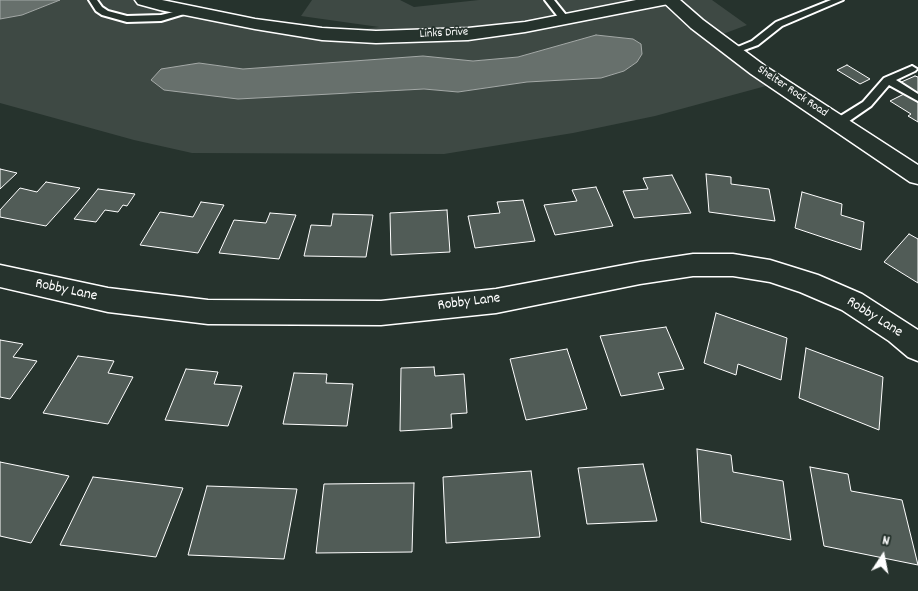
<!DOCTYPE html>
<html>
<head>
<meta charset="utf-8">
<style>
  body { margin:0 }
  #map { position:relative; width:918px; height:591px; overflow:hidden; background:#26332d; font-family:Dekko,sans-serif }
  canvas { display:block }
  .north { position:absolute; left:858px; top:531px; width:50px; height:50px; -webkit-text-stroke:4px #26332d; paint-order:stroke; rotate:11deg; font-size:14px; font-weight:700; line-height:20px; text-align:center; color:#fff }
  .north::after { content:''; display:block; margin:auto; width:18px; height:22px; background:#fff; clip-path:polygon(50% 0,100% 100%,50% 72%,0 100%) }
</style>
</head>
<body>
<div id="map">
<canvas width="918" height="591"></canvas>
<div class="north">N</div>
</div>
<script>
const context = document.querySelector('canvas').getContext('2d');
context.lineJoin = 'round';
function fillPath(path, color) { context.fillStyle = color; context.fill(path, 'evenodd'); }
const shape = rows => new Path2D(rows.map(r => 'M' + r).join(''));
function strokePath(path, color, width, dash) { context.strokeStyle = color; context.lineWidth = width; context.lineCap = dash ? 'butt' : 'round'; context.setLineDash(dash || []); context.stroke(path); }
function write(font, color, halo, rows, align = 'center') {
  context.font = font + ' Dekko,sans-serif'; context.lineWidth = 4; context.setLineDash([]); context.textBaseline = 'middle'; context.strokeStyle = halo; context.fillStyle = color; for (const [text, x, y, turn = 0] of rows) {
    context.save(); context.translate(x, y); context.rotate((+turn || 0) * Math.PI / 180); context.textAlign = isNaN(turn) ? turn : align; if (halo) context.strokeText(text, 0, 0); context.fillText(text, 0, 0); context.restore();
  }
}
const green = shape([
  [60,0,135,0,165,12,214,19,309,38,364,44,473,41,540,30,562,21,525,27,322,34,379,27,301,16,312,0,400,0,414,7,479,0,712,0,747,25,715,37,777,83,655,116,573,133,444,154,192,153,134,140,0,103,0,19,22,15],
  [596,35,633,39,624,71,601,78,527,82,458,92,424,89,350,94,199,63,243,69,423,56,473,61,518,57]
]);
const water = shape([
  [0,0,60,0,22,15,0,19,0,0],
  [596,35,633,39,641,44,642,54,637,62,624,71,601,78,527,82,458,92,424,89,238,99,164,90,151,80,161,69,199,63,243,69,423,56,473,61,518,57,596,35]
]);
const building = shape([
  [847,65,870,79,860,84,837,70,847,65],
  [915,76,918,77,918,94,899,83,915,76],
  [904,94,918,102,918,122,908,116,911,114,890,101,904,94],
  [0,169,17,173,0,189,0,169],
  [706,174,731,177,731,184,769,189,775,221,709,212,706,174],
  [672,175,691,213,634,218,623,191,648,189,643,178,672,175],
  [46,182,80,188,46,226,0,217,0,210,20,188,37,192,46,182],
  [596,187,613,226,555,235,544,205,577,201,572,190,596,187],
  [98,189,135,194,127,206,123,205,118,212,105,210,96,222,74,219,98,189],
  [802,192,842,204,841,215,864,222,861,250,795,228,802,192],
  [523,200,535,241,475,248,468,216,500,213,497,202,523,200],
  [201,202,224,205,198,253,140,245,160,212,193,217,201,202],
  [447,210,450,252,391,255,390,213,447,210],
  [270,213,296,215,279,259,219,253,234,220,266,223,270,213],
  [333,214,373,215,366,257,304,256,311,225,331,226,333,214],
  [909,234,918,239,918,283,884,262,909,234],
  [716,313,787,338,781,380,738,364,736,375,704,363,716,313],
  [666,327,684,369,658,373,664,389,621,396,600,336,666,327],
  [0,340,23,344,13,357,37,361,10,399,0,397,0,340],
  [806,348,883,377,879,430,799,398,806,348],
  [567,349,587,409,526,420,510,359,567,349],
  [78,356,114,361,108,373,133,377,108,424,43,413,78,356],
  [434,367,435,376,464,374,467,413,451,414,452,428,400,431,401,368,434,367],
  [186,369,218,372,214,384,242,386,228,426,165,420,186,369],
  [294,373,327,374,326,383,353,384,347,426,283,424,294,373],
  [697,449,731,455,733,472,783,481,791,540,701,522,697,449],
  [0,462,69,476,31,543,0,536,0,462],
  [643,464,657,521,587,524,578,468,643,464],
  [810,467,848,474,851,491,902,500,918,565,824,546,810,467],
  [531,471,540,537,446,543,443,477,531,471],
  [93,477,183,488,156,557,60,545,93,477],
  [414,483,412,552,316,553,324,484,414,483],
  [207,486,297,489,284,559,188,555,207,486]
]);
const service = shape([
  [89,0,97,0,102,7,108,11,127,16,161,15,190,8,194,11,161,21,127,22,102,15,96,11,89,0],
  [545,0,554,0,570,20,568,22,562,22,545,0],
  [831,0,843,0,782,26,758,45,733,54,728,51,752,41,776,22,831,0],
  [912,66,917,69,915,71,896,80,918,94,918,101,889,85,871,106,842,126,834,126,833,123,834,120,863,102,884,78,912,66]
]);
const minor = shape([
  [135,0,162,0,255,19,322,28,376,31,468,28,525,22,636,0,672,0,669,4,663,5,525,32,468,40,376,43,322,40,255,29,160,10,138,4,135,0],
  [693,254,733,254,770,260,818,275,862,294,918,330,918,361,908,357,889,341,842,310,800,292,770,282,733,276,693,276,640,284,496,313,381,325,208,324,108,312,0,287,0,265,108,288,208,300,381,301,496,289,640,262,693,254]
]);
const secondary = shape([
  [661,0,680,0,703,20,765,66,918,165,918,184,910,182,751,74,691,28,661,0]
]);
const farStreetnames = [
  ["Links Drive",444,34,-3],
  ["Shelter Rock Road",792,92,34]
];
const streetNames = [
  ["Robby Lane",66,291,12],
  ["Robby Lane",469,303,-7],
  ["Robby Lane",874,318,32]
];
fillPath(green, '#3e4944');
fillPath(water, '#67706c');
strokePath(water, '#a4a9a7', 1);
fillPath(building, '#515c57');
strokePath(building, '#fff', 1);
strokePath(service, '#fff', 4);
strokePath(minor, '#fff', 3);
strokePath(secondary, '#fff', 3);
fillPath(service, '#26332d');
fillPath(minor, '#26332d');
fillPath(secondary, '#26332d');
write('12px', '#fff', '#26332d', farStreetnames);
write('15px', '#fff', '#26332d', streetNames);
</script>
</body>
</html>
